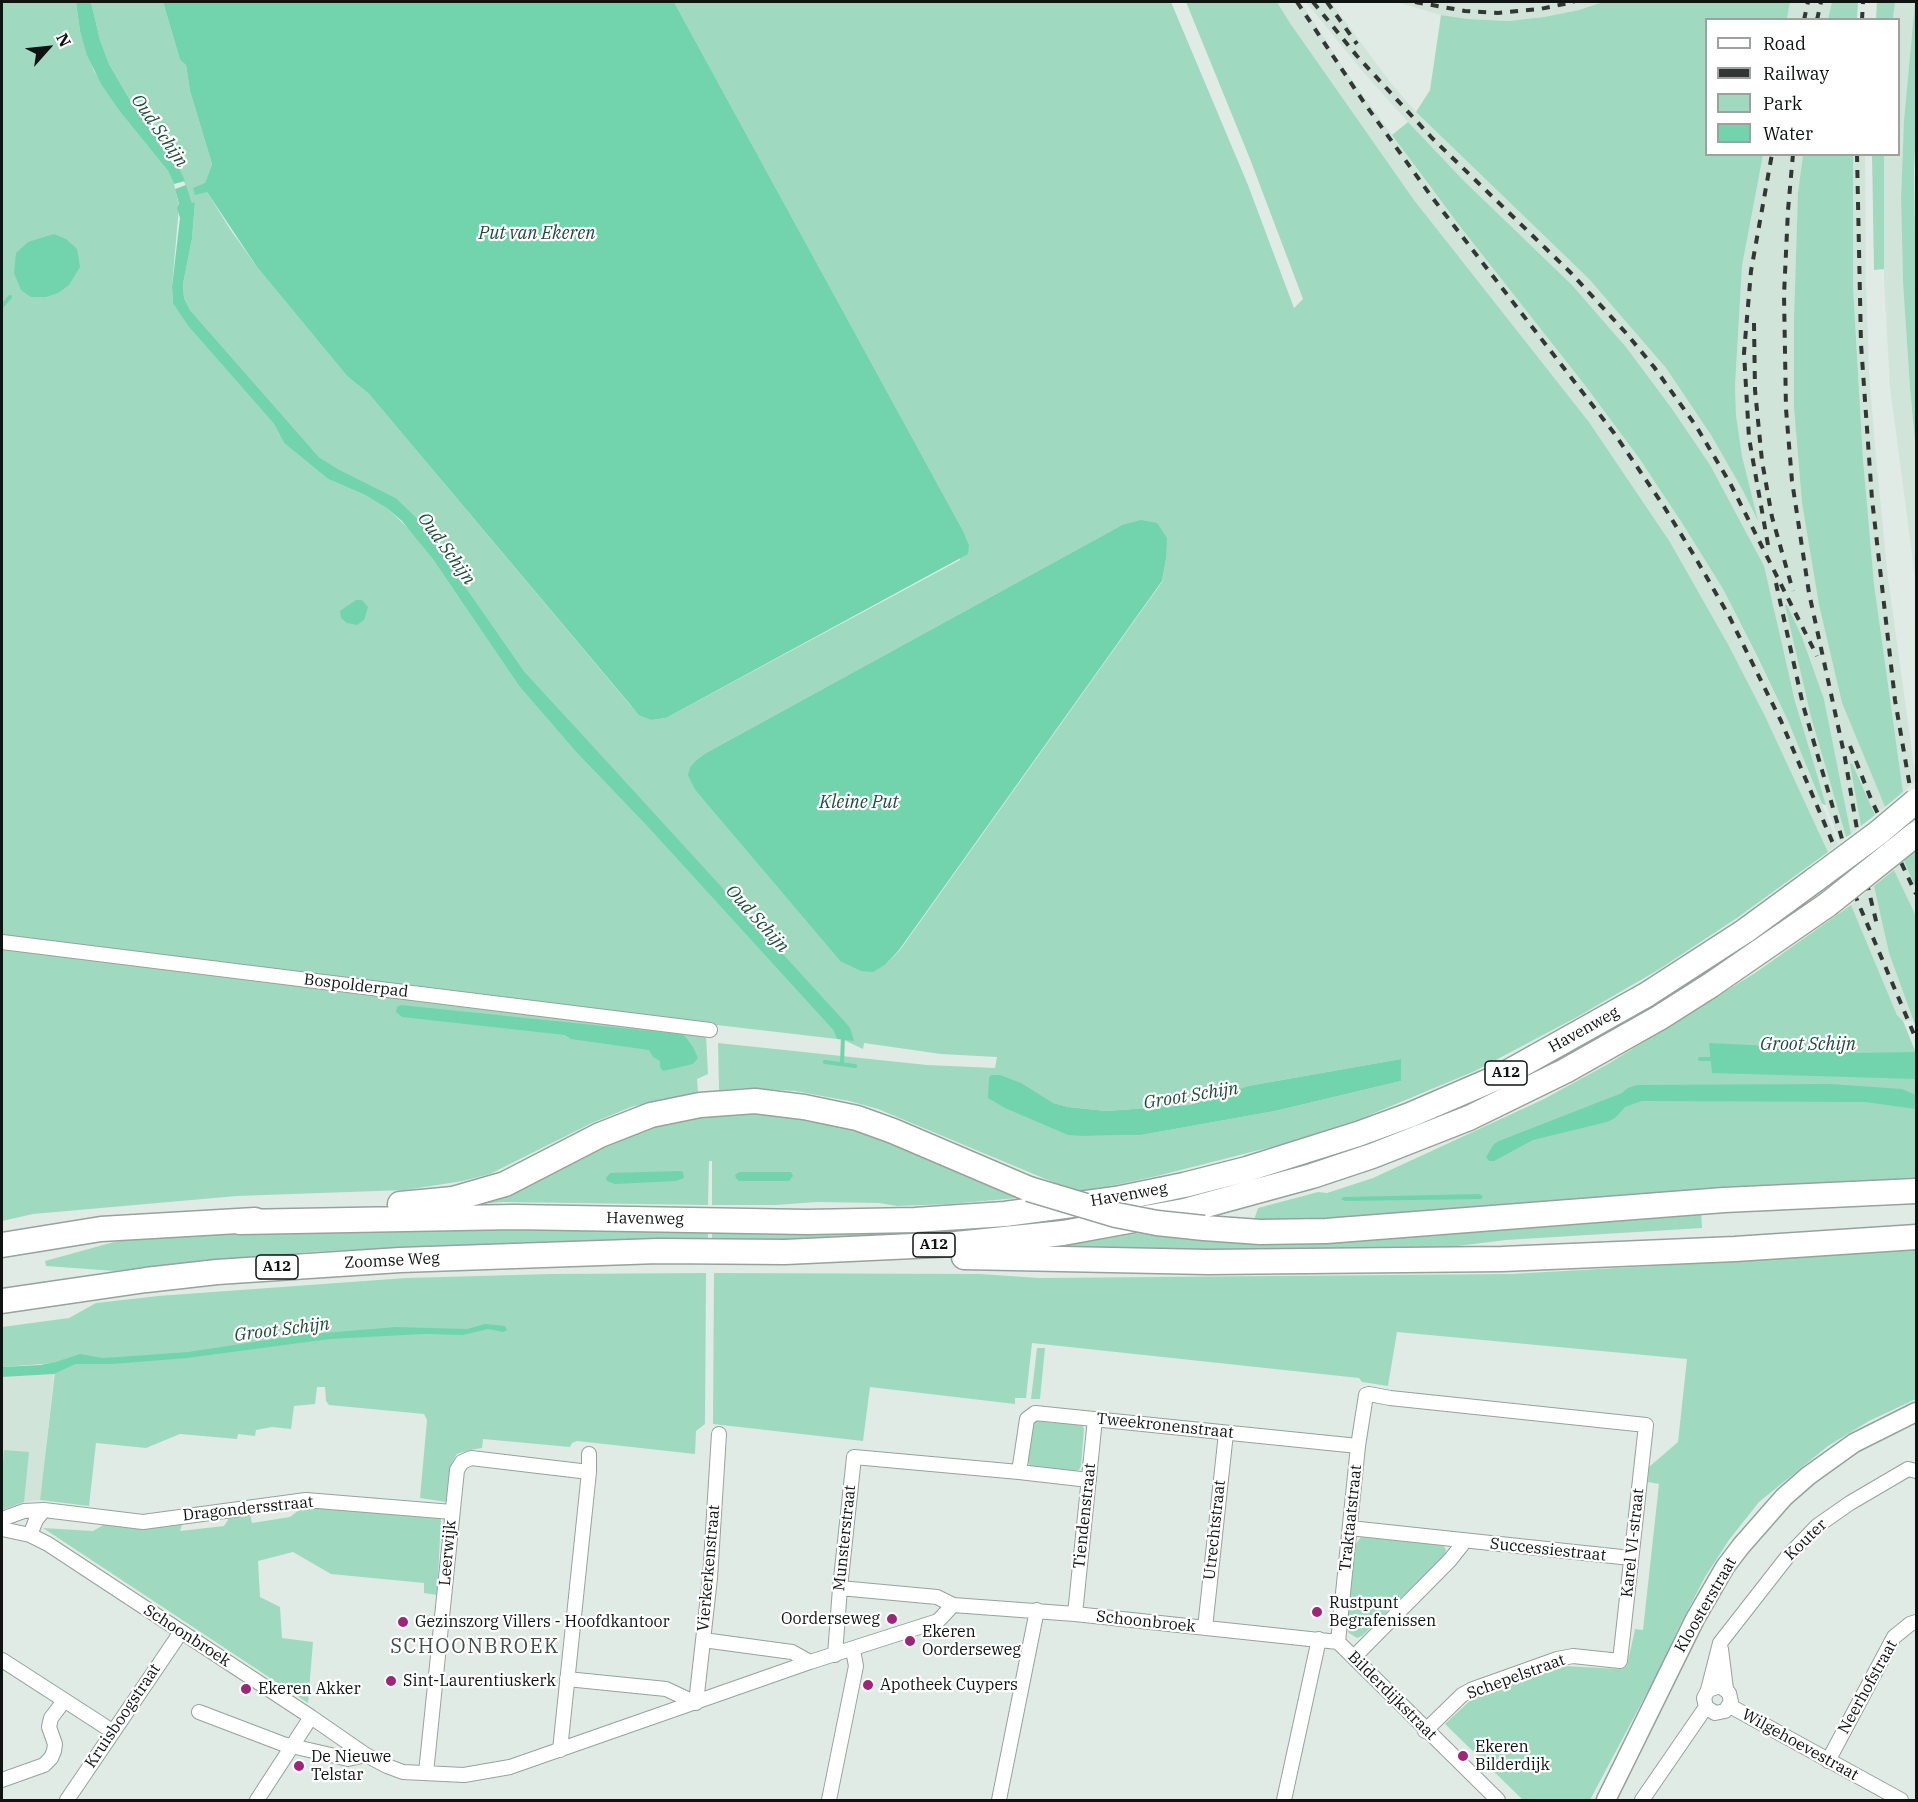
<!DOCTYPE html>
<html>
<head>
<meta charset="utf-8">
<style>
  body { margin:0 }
  #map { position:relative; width:1918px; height:1802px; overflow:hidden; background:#e0ebe6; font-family:"IBM Plex Serif",serif }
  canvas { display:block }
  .frame { position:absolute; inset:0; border:3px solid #0f1311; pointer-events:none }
  .legend { position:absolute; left:1705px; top:18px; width:195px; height:138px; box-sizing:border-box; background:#fff; border:2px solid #9fa1a0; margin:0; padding:8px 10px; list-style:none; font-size:18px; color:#0f1311 }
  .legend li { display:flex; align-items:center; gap:12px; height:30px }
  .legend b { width:30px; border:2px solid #9fa1a0 }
  .north { position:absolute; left:18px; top:18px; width:60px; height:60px; -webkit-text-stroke:4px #fff; paint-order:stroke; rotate:63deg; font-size:16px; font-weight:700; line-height:24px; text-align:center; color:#0f1311 }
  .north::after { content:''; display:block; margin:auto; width:21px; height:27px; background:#0f1311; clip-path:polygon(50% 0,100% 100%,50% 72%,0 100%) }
</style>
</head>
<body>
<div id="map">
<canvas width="1918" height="1802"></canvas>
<div class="frame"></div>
<ul class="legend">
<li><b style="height:8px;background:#fff"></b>Road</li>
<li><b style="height:8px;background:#323735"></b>Railway</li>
<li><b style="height:16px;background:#9fdac0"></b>Park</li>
<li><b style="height:16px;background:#71d4ad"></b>Water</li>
</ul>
<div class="north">N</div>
</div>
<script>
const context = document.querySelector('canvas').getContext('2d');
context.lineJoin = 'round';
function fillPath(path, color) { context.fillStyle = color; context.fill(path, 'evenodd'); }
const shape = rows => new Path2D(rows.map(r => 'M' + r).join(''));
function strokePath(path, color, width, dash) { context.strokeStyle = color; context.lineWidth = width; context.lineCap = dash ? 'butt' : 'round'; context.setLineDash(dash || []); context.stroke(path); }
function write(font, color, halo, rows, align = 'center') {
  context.font = font + ' "IBM Plex Serif",serif'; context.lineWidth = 4.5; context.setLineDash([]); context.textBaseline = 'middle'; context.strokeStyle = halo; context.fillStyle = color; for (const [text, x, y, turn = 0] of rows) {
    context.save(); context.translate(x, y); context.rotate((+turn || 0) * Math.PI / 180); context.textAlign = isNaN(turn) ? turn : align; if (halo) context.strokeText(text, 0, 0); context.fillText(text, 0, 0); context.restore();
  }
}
const built = shape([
  [1277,2,1301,2,1345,70,1427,183,1584,384,1639,458,1682,523,1723,589,1788,721,1838,844,1828,852,1765,716,1729,646,1670,542,1589,422,1414,200,1290,23],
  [1306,2,1331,2,1390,82,1416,112,1589,279,1666,368,1711,435,1742,489,1756,518,1742,456,1736,415,1735,387,1742,266,1763,155,1803,155,1798,192,1794,317,1794,408,1802,503,1819,605,1842,703,1885,807,1875,815,1852,763,1851,764,1861,826,1851,834,1824,699,1802,637,1786,605,1811,717,1846,837,1840,842,1826,805,1809,751,1783,653,1670,406,1626,347,1572,285,1463,180,1424,140,1364,73],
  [1396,2,1603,2,1579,10,1544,17,1508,21,1468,19,1441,15],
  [1790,2,1832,2,1828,19,1787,20],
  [1895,2,1915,2,1904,120,1901,198,1903,283,1910,388,1916,452,1916,577,1915,577,1890,387,1884,281,1884,155,1898,154,1898,20,1893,19],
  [1853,155,1865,155,1866,284,1869,372,1876,457,1888,578,1916,780,1903,792,1874,584,1863,459,1853,286],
  [1904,861,1916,889,1916,916,1894,870],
  [1874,886,1889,953,1913,1021,1903,1021,1897,1015,1851,905],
  [54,1374,40,1500,24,1502,2,1510,2,1377]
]);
const green = shape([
  [2,2,76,2,80,31,94,71,121,113,168,171,174,184,179,206,172,287,173,302,188,326,274,424,284,443,290,448,328,479,365,495,388,509,411,531,432,558,519,686,576,752,646,825,833,1030,837,1039,708,1024,706,1036,708,1074,697,1079,698,1092,631,1107,592,1123,490,1174,463,1181,405,1190,237,1196,33,1214,2,1221],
  [91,2,163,2,180,60,186,65,190,91,212,164,205,183,207,192,230,229,257,267,347,376,369,394,631,706,651,720,666,718,960,560,961,527,674,2,1171,2,1248,185,1294,308,1303,299,1250,159,1186,2,1277,2,1290,23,1414,200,1589,422,1670,542,1729,646,1765,716,1828,852,1737,918,1658,970,1577,1017,1475,1071,1360,1119,1283,1144,1157,1176,1083,1192,1055,1183,878,1109,849,1101,795,1091,750,1088,719,1090,718,1043,927,1065,995,1068,997,1057,941,1054,864,1043,863,1049,844,1040,566,717,524,671,419,520,396,498,338,469,319,457,190,310,184,298,183,284,192,239,195,203,192,203,178,165,134,107,109,64,100,40],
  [1122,525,1166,559,1162,582,900,950,886,964,840,961,695,790,689,775,690,767,696,760,706,753],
  [1401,1059,1401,1081,1275,1111,1141,1135,1085,1136,1053,1103,1068,1107,1106,1111,1190,1105,1248,1086],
  [1603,2,1790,2,1787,19,1706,20,1706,154,1763,155,1742,266,1735,387,1736,415,1742,456,1758,521,1742,489,1711,435,1666,368,1589,279,1416,112,1430,90,1441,15,1468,19,1508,21,1544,17,1579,10],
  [1832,2,1858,2,1857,19,1828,19],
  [1877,2,1895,2,1893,19,1876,19],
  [1915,2,1916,2,1916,131,1914,172,1916,292,1916,452,1910,388,1903,283,1901,198,1904,120],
  [1408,122,1463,180,1572,285,1626,347,1670,406,1710,465,1764,566,1795,701,1826,805,1822,804,1788,721,1758,658,1723,589,1682,523,1639,458,1584,384,1459,225,1392,135],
  [1803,155,1853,155,1853,286,1863,459,1874,584,1903,792,1885,807,1842,703,1819,605,1802,503,1794,408,1794,317,1798,192],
  [1872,155,1884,155,1884,269,1874,270],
  [1785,605,1787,605,1802,637,1824,699,1851,834,1846,837,1811,717],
  [1852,763,1875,815,1861,826,1850,764],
  [1916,851,1916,889,1904,861],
  [1894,870,1916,916,1916,1028,1889,953,1874,886],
  [1851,905,1897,1015,1903,1021,1916,1053,1916,1178,1313,1220,1254,1220,1258,1208,1318,1192,1327,1193,1373,1178,1544,1099,1608,1064,1755,973],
  [812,1112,1029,1197,950,1204,897,1206,879,1203,817,1202,776,1205,712,1205,712,1161,709,1161,708,1205,503,1202,456,1206,628,1131,700,1114],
  [1701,1208,1702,1228,1506,1240,1393,1254,1051,1248,1152,1231],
  [1079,1213,1097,1218,1014,1229,875,1238,712,1241,712,1227],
  [394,1227,708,1227,708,1241,410,1247,309,1252,115,1271,46,1266,45,1261,114,1242,147,1237],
  [1916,1248,1916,1399,1869,1421,1828,1446,1759,1502,1729,1540,1705,1577,1678,1629,1659,1670,1590,1800,1523,1800,1445,1724,1474,1697,1564,1666,1621,1669,1627,1666,1635,1629,1643,1630,1659,1484,1648,1482,1649,1467,1678,1442,1687,1359,1397,1332,1388,1386,1362,1382,1359,1378,1032,1343,1026,1398,1015,1398,1015,1404,870,1387,863,1441,713,1424,714,1273,980,1274,1039,1278,1511,1274,1688,1264],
  [706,1273,705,1424,696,1431,695,1454,577,1441,572,1443,570,1447,483,1439,482,1448,470,1450,457,1454,452,1462,446,1502,420,1498,427,1420,424,1414,329,1405,326,1401,325,1387,317,1387,315,1404,294,1406,291,1429,272,1427,256,1430,255,1436,238,1434,237,1439,180,1434,146,1448,96,1443,89,1506,40,1500,56,1363,2,1367,2,1327,69,1318,96,1303,158,1296,406,1278,551,1274],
  [1037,1348,1045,1348,1040,1399,1031,1399],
  [1039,1419,1082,1425,1084,1429,1081,1466,1079,1470,1075,1471,1033,1468,1030,1466,1028,1462,1032,1425],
  [4,1450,29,1452,24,1502,2,1510,2,1476],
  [304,1506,441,1519,437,1595,424,1593,424,1583,331,1574,293,1552,258,1561,260,1597,280,1607,282,1638,313,1642,308,1703,43,1528,93,1531,105,1524,139,1526,183,1521,180,1531,224,1526,232,1514,250,1514,252,1523,290,1517],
  [1361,1537,1440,1545,1444,1546,1446,1550,1445,1555,1362,1636,1357,1638,1349,1633,1346,1628,1356,1544]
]);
const water = shape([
  [76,2,91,2,100,40,109,64,134,107,178,165,185,181,174,184,168,171,121,113,101,84,87,55,80,31],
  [163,2,674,2,961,527,969,545,968,554,666,718,651,720,639,715,369,394,347,376,257,267,207,192,195,195,193,188,205,183,212,164,190,91,186,65,180,60],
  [186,185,192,203,195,202,192,239,183,284,184,298,190,310,319,457,338,469,396,498,419,520,524,671,845,1022,850,1028,854,1041,837,1039,833,1030,646,825,576,752,519,686,432,558,402,521,388,509,365,495,328,479,290,448,284,443,274,424,188,326,173,303,172,287,180,218,177,208,179,204,175,189],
  [54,234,66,239,77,249,80,267,69,285,58,293,46,297,31,297,21,290,14,273,16,253,28,242],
  [1141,520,1157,523,1167,538,1166,559,1162,581,899,950,886,964,873,972,861,971,840,961,695,790,688,775,690,767,696,760,706,753,1122,525],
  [356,600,362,600,368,607,364,620,357,625,347,623,341,618,340,611],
  [401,1005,680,1034,684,1035,693,1047,698,1058,693,1064,663,1071,660,1067,660,1061,653,1057,649,1050,571,1039,565,1035,402,1017,396,1012,397,1007],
  [1709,1043,1791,1047,1816,1044,1858,1053,1916,1052,1916,1079,1712,1073],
  [1401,1059,1401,1081,1275,1111,1141,1135,1085,1136,1068,1135,1005,1108,988,1098,989,1078,991,1075,1000,1075,1021,1083,1053,1103,1068,1107,1106,1111,1190,1105,1248,1086],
  [1830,1084,1902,1089,1916,1095,1916,1109,1865,1102,1642,1101,1625,1107,1615,1118,1607,1122,1533,1140,1494,1161,1489,1161,1486,1157,1494,1144,1499,1141,1622,1093,1628,1088,1637,1085],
  [680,1171,683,1172,684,1178,676,1181,615,1184,607,1181,606,1178,610,1173],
  [739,1172,791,1172,793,1176,789,1181,739,1181,736,1178,735,1175],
  [1480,1194,1483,1197,1481,1199,1345,1201,1341,1199,1344,1197],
  [485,1324,505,1326,507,1330,503,1332,488,1329,463,1335,423,1334,330,1339,187,1358,113,1364,75,1364,54,1374,2,1377,2,1367,40,1365,56,1362,80,1354,102,1358,119,1357,188,1352,300,1335,396,1327,467,1329]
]);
const stream = shape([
  [2,306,10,297],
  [1700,1059,1714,1059],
  [825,1062,855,1066],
  [842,1064,843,1036]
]);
const street = shape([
  [2,942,710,1030],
  [1019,1472,1027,1419,1035,1413,1358,1446],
  [2,1519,24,1511,44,1510],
  [1350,1528,1631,1558],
  [2,1529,30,1535,48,1544,311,1717,366,1755,387,1766,403,1772,464,1775,510,1767,810,1662,938,1621,953,1605,1075,1614,1338,1642],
  [30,1535,36,1520,44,1510,143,1522,306,1500,452,1512],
  [840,1588,937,1597,953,1605],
  [1075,1614,1095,1419],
  [1205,1628,1226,1433],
  [703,1640,792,1652,810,1662],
  [1338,1642,1358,1446,1366,1395,1369,1394,1390,1398,1646,1425,1620,1661,1573,1656,1557,1659,1473,1689,1462,1695,1425,1731],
  [1338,1642,1498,1800],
  [1721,1649,1726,1689],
  [835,1655,840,1588,854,1457,1019,1472,1089,1480],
  [1354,1657,1450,1560,1465,1541],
  [2,1660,112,1731],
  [567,1679,666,1689,696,1703,710,1578,719,1434],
  [1708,1690,1720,1643,1788,1556,1817,1526,1850,1503,1908,1469,1916,1471],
  [1730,1706,1901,1800],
  [199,1712,283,1744,348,1759,366,1755],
  [560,1750,589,1472,589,1454],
  [1828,1761,1894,1637,1910,1624,1916,1622],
  [426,1773,457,1470,462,1462,471,1458,589,1472],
  [2,1780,44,1765,51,1758,54,1751,55,1744,49,1727,51,1718,64,1701],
  [67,1800,181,1632],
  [257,1800,311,1717],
  [829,1800,856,1666,853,1650],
  [999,1800,1037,1610],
  [1284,1800,1319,1639],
  [1642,1800,1706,1707,1704,1698,1708,1690,1720,1686,1729,1693,1731,1702,1725,1711,1715,1713,1706,1707]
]);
const secondary = shape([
  [1606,1800,1695,1619,1725,1567,1741,1546,1784,1497,1808,1476,1854,1443,1916,1412]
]);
const highway = shape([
  [400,1204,453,1199,505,1184,600,1135,651,1115,700,1105,755,1101,804,1107,857,1118,893,1131,1029,1189],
  [240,1222,514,1217,807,1222,915,1220,1005,1214,1116,1199,1184,1185,1247,1169,1358,1134,1410,1115,1503,1075,1646,995,1745,931,1816,879],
  [1204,1228,1260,1232,1326,1231,1724,1200,1916,1191],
  [2,1245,101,1229,255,1220],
  [964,1257,1208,1262,1502,1259,1735,1249,1916,1237],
  [2,1301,146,1280,217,1272,400,1260,658,1251,785,1252,956,1244,1063,1233,1184,1211,1312,1176,1372,1156,1469,1118,1565,1071,1659,1018,1711,985,1827,905]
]);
const rail = shape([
  [1297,2,1365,104,1431,196,1614,433,1663,505,1695,557,1729,616,1781,721,1916,1039],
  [1313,2,1357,56,1432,138,1571,273,1626,333,1654,367,1696,426,1730,483,1817,656],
  [1327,2,1357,44],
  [1415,2,1465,11,1498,13,1540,9,1574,2],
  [1804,20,1808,2],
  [1817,20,1821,2],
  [1862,20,1863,2],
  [1793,154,1788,210,1784,295,1786,409,1792,481,1809,593,1845,758,1864,871,1878,929],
  [1857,154,1861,344,1872,499,1895,700,1916,822],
  [1754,323,1755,390,1762,461,1772,517,1793,591],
  [1768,545,1749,438,1744,353,1751,271,1772,154],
  [1776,583,1803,705,1847,856],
  [1850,746,1871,799,1916,894]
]);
const highwayBridge = shape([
  [1816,879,1878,833,1916,801],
  [1827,905,1916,834],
  [1029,1189,1116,1215,1157,1223,1204,1228]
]);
const markers = [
  [1317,1612,6,"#a12478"],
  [892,1619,6,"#a12478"],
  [403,1622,6,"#a12478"],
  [910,1641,6,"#a12478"],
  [391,1681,6,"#a12478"],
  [868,1685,6,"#a12478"],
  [246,1689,6,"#a12478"],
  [1463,1756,6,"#a12478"],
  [299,1766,6,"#a12478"]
];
const shields = [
  [1506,1073,42],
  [934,1245,42],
  [277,1267,42]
];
const shieldNames = [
  ["A12",1506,1073],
  ["A12",934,1245],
  ["A12",277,1267]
];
const streetNames = [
  ["Bospolderpad",356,986,7],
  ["Havenweg",1584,1030,-29],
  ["Havenweg",1129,1195,-10],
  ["Havenweg",645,1219,1],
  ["Zoomse Weg",392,1261,-3],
  ["Tweekronenstraat",1165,1426,6],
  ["Dragondersstraat",248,1509,-6],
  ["Tiendenstraat",1085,1516,-84],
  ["Traktaatstraat",1351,1518,-84],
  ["Utrechtstraat",1215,1530,-84],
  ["Munsterstraat",845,1538,-84],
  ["Kouter",1806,1540,-44],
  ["Karel VI-straat",1633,1543,-84],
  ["Successiestraat",1548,1550,6],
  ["Leerwijk",448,1553,-85],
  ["Vierkerkenstraat",709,1568,-85],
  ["Kloosterstraat",1706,1605,-60],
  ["Schoonbroek",1146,1622,6],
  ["Schoonbroek",187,1636,33],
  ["Schepelstraat",1516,1677,-20],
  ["Neerhofstraat",1868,1687,-61],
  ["Bilderdijkstraat",1392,1696,45],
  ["Kruisboogstraat",123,1716,-56],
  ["Wilgehoevestraat",1800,1745,29]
];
const poiNames = [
  ["Rustpunt",1329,1603],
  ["Begrafenissen",1329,1621],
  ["Oorderseweg",880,1619,"right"],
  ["Gezinszorg Villers - Hoofdkantoor",415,1622],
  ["Ekeren",922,1632],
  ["Oorderseweg",922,1650],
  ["Sint-Laurentiuskerk",403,1681],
  ["Apotheek Cuypers",880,1685],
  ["Ekeren Akker",258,1689],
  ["Ekeren",1475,1747],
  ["Bilderdijk",1475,1765],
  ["De Nieuwe",311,1757],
  ["Telstar",311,1775]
];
const waterNames = [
  ["Oud Schijn",159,131,55],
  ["Put van Ekeren",537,234],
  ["Oud Schijn",446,549,54],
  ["Kleine Put",859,803],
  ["Oud Schijn",757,919,48],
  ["Groot Schijn",1808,1045],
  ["Groot Schijn",1191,1096,-9],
  ["Groot Schijn",282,1330,-7]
];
const quarterNames = [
  ["SCHOONBROEK",475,1647]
];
fillPath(built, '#d0e4da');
fillPath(green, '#9fdac0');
fillPath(water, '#71d4ad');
strokePath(stream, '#71d4ad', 4);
strokePath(street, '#97a29d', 16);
strokePath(secondary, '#97a29d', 21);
strokePath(highway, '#97a29d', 27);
strokePath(street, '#fff', 14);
strokePath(secondary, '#fff', 18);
strokePath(highway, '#fff', 24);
strokePath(rail, '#323735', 4, [8, 8]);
strokePath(highwayBridge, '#97a29d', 27, []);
strokePath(highwayBridge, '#fff', 24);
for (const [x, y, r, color] of markers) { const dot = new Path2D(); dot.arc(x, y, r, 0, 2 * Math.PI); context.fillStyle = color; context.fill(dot); strokePath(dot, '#fff', 2); }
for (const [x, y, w] of shields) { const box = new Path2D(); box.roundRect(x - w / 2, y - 12, w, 24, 4.5); context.fillStyle = '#fff'; context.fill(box); strokePath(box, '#0f1311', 1.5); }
write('bold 15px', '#0f1311', null, shieldNames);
write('16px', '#0f1311', '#fff', streetNames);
write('16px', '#0f1311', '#fff', poiNames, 'left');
write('italic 18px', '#214c3c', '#fff', waterNames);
context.letterSpacing = '1.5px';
write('20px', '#454f4a', '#fff', quarterNames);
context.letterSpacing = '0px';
</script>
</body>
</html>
